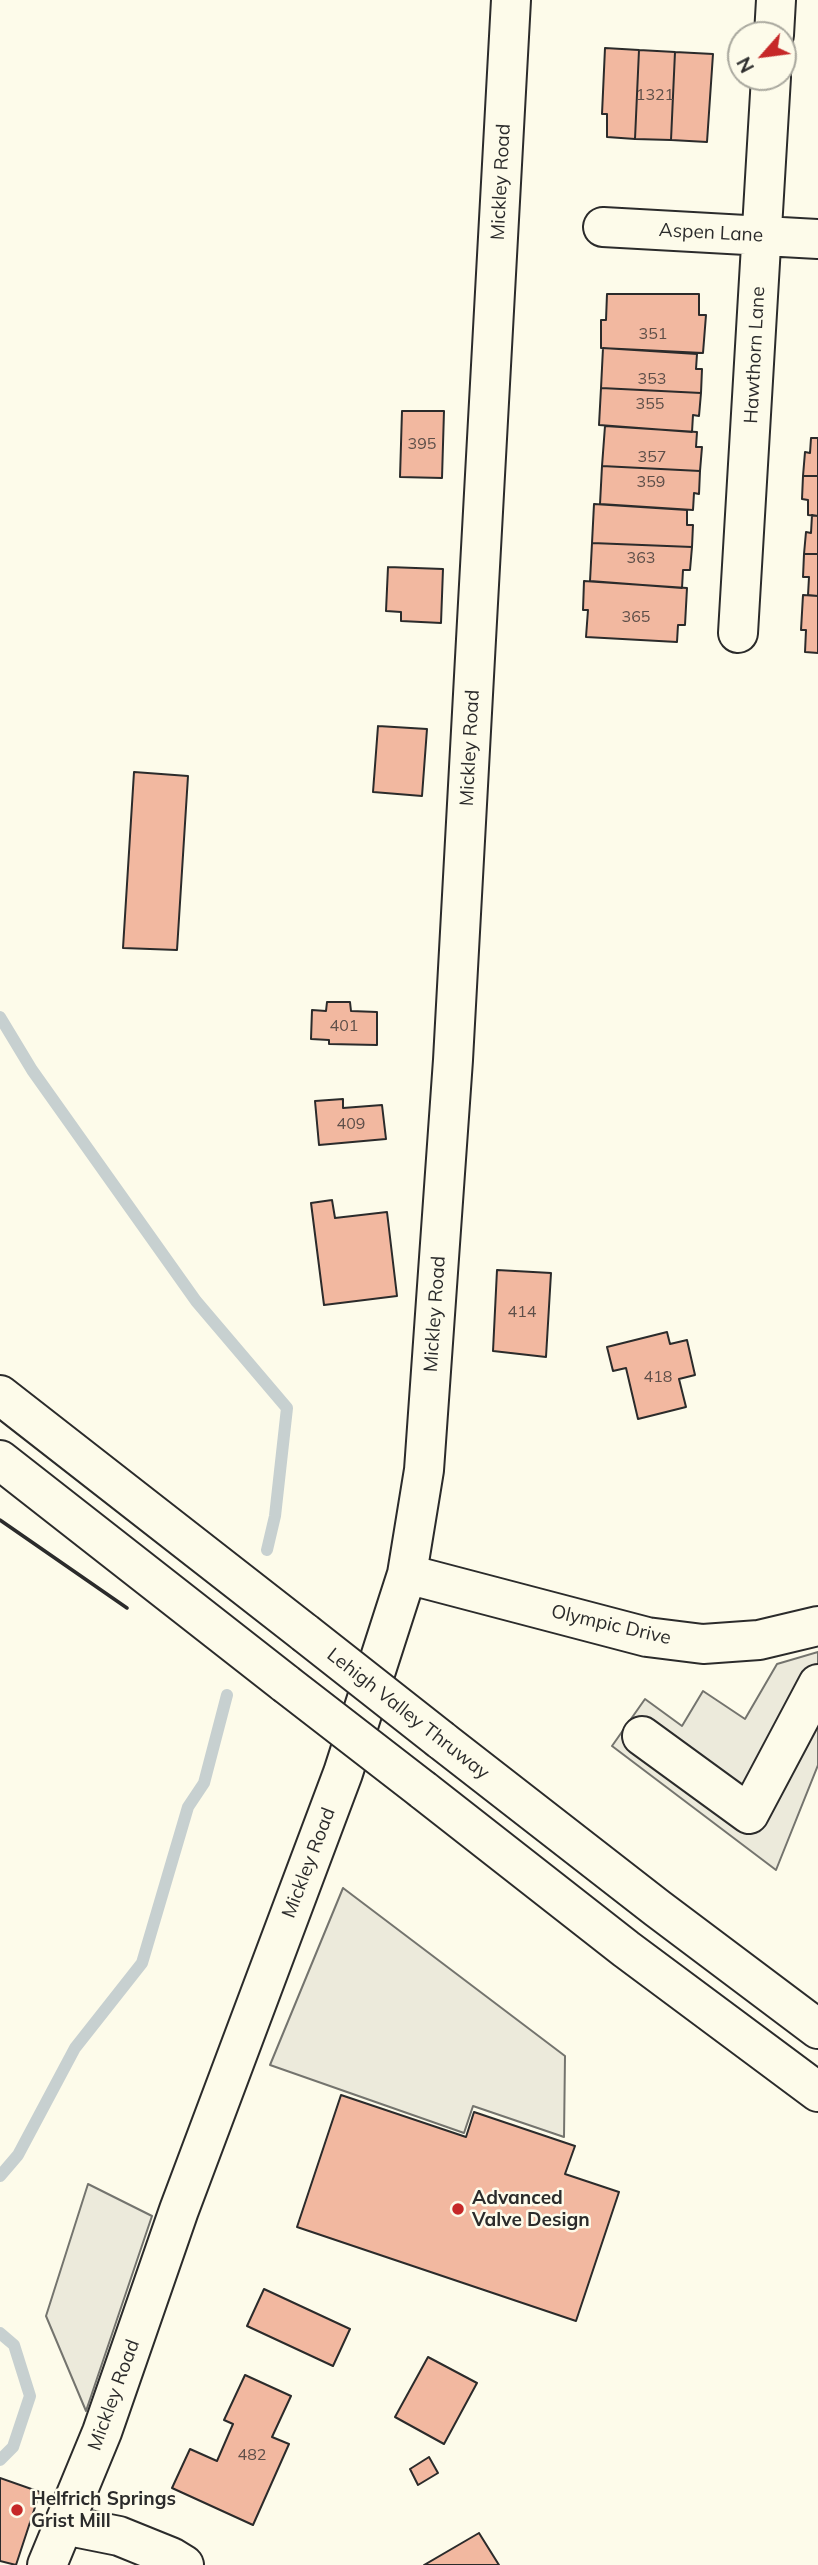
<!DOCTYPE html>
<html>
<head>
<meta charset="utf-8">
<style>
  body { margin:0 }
  #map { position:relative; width:818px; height:2565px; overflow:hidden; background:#fdfbea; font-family:Mulish,sans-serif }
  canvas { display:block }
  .north { position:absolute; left:727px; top:21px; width:70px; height:70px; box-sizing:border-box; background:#fdfbea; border:2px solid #a9a89e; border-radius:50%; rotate:242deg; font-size:19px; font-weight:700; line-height:28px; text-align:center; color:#2b2b2b }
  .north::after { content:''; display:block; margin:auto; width:24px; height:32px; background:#c62828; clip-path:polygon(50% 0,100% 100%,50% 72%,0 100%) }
</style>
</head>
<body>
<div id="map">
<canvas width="818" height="2565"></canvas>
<div class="north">N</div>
</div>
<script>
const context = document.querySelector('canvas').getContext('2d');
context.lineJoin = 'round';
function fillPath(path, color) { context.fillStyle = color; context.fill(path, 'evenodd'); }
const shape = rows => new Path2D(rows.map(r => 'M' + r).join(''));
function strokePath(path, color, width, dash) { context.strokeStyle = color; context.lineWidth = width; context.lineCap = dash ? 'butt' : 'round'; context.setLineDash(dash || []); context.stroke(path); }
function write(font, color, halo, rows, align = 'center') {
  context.font = font + ' Mulish,sans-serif'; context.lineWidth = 5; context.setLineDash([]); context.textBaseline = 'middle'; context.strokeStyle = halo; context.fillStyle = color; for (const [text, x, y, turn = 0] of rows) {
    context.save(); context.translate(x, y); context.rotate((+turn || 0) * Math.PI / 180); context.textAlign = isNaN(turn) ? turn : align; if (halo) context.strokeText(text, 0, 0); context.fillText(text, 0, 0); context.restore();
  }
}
const parking = shape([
  [818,1652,818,1765,776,1870,612,1746,645,1699,682,1726,703,1691,745,1719,777,1664,818,1652],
  [343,1888,565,2056,564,2137,473,2106,464,2133,270,2065,343,1888],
  [88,2184,152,2216,86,2411,46,2316,88,2184]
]);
const stream = shape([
  [0,1017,32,1070,196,1301,287,1408,275,1516,267,1550],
  [0,2176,18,2155,75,2048,142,1963,188,1807,204,1783,227,1695],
  [0,2333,14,2345,30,2396,13,2447,0,2460]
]);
const building = shape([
  [605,48,639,50,635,139,607,137,607,114,602,114,605,48],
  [639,50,675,52,671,140,635,139,639,50],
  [675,52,713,54,707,142,671,140,675,52],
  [607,294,699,294,699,315,706,315,703,353,601,348,601,320,606,320,607,294],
  [603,348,697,354,696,369,702,369,701,393,601,388,603,348],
  [601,388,701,393,699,416,693,415,692,432,599,425,601,388],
  [402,411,444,411,442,478,400,477,402,411],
  [605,426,697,432,696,447,702,447,700,471,602,466,605,426],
  [811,438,818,438,818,476,803,476,805,452,810,453,811,438],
  [602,466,700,471,699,494,694,493,693,510,600,504,602,466],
  [803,476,818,476,818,516,808,515,808,500,802,499,803,476],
  [594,504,687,510,687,525,693,525,692,547,592,543,594,504],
  [812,515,818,516,818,554,804,554,806,532,811,533,812,515],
  [592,543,692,547,690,570,683,570,682,588,590,581,592,543],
  [804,554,818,554,818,596,808,595,809,577,803,577,804,554],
  [388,567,443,569,441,623,401,621,401,612,386,611,388,567],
  [584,581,687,588,685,625,678,625,677,642,586,637,588,610,583,610,584,581],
  [803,595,818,596,818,653,805,652,806,630,801,630,803,595],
  [378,726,427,729,422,796,373,792,378,726],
  [134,772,188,776,177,950,123,948,134,772],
  [327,1002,350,1002,351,1011,377,1012,377,1045,329,1044,329,1040,311,1039,312,1010,326,1011,327,1002],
  [343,1099,343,1108,382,1105,386,1139,319,1145,315,1101,343,1099],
  [332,1200,335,1218,387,1212,397,1296,324,1305,311,1203,332,1200],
  [497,1270,551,1273,546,1357,493,1351,497,1270],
  [667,1332,670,1344,687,1340,695,1375,679,1379,686,1407,638,1419,626,1368,613,1371,607,1347,667,1332],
  [341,2095,466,2137,474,2112,575,2146,565,2174,619,2192,576,2321,297,2227,341,2095],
  [264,2289,350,2329,333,2366,247,2326,264,2289],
  [428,2357,477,2383,444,2444,395,2417,428,2357],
  [245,2375,291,2396,272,2437,289,2444,253,2525,172,2488,190,2449,217,2461,233,2424,224,2420,245,2375],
  [429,2457,438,2473,418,2485,410,2469,429,2457],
  [0,2478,40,2492,16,2565,0,2561,0,2478],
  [479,2533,499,2565,424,2565,479,2533]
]);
const minor = shape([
  [774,35,776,0],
  [603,227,818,239],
  [738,633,771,77],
  [407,1574,647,1637,703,1644,759,1640,818,1626],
  [642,1736,749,1814,818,1684],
  [64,2525,119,2536,171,2557,184,2565],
  [47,2565,102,2432,179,2210,343,1773,407,1574,424,1470,453,1060,511,0]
]);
const highway = shape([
  [0,1395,305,1633],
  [0,1460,286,1684],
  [441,1740,657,1908,818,2029],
  [423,1790,626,1949,818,2092]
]);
const highwayBridge = shape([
  [305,1633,441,1740],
  [286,1684,423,1790]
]);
const wall = shape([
  [0,1520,127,1608]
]);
const markers = [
  [458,2209,7,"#c62828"],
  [17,2510,7,"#c62828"]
];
const numberNames = [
  ["1321",655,95],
  ["351",653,334],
  ["353",652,379],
  ["355",650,404],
  ["395",422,444],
  ["357",652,457],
  ["359",651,482],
  ["363",641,558],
  ["365",636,617],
  ["401",344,1026],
  ["409",351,1124],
  ["414",522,1312],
  ["418",658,1377],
  ["482",252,2455]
];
const streetNames = [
  ["Mickley Road",501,182,-87],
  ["Aspen Lane",711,233,3],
  ["Hawthorn Lane",755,355,-87],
  ["Mickley Road",470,748,-87],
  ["Mickley Road",435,1314,-86],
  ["Olympic Drive",611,1625,13],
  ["Lehigh Valley Thruway",408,1714,38],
  ["Mickley Road",309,1863,-69],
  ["Mickley Road",114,2395,-70]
];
const poiNames = [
  ["Advanced",472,2198],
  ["Valve Design",472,2220],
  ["Helfrich Springs",31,2499],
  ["Grist Mill",31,2521]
];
fillPath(parking, '#eceadb');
strokePath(parking, '#74746e', 2);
strokePath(stream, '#c7d0d0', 12);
fillPath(building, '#f2b8a0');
strokePath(building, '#2b2b2b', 2);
strokePath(minor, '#2b2b2b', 42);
strokePath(highway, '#2b2b2b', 42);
strokePath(minor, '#fdfbea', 38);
strokePath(highway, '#fdfbea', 38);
strokePath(highwayBridge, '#2b2b2b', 42, []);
strokePath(highwayBridge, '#fdfbea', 38);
strokePath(wall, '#2b2b2b', 3.5);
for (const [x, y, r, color] of markers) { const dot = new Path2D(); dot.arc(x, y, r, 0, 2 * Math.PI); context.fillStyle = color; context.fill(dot); strokePath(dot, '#fdfbea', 2.5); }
write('16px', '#5d4e48', null, numberNames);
write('19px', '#2b2b2b', '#fdfbea', streetNames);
write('bold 19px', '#2b2b2b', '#fdfbea', poiNames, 'left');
</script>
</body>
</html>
